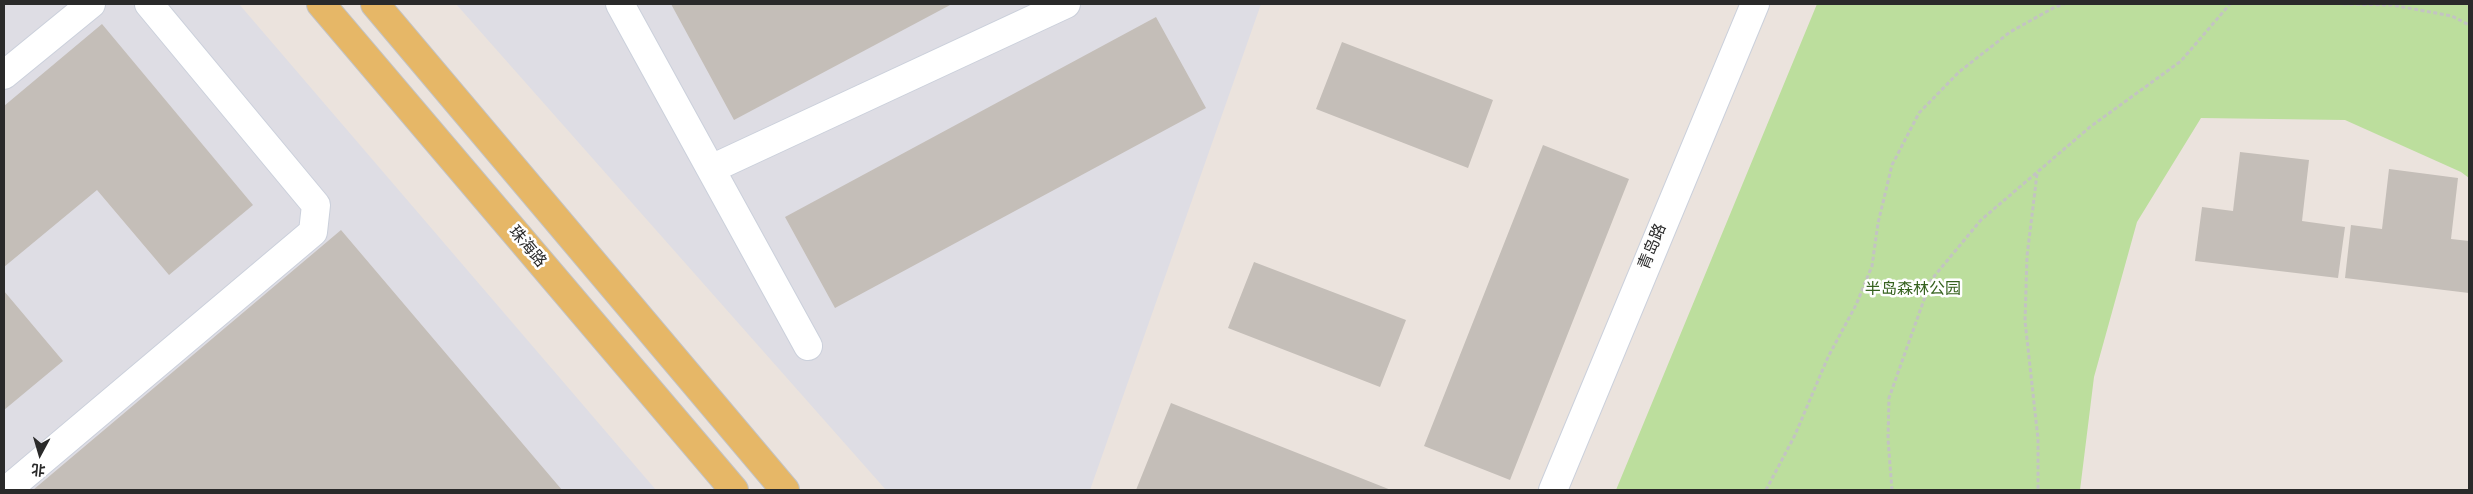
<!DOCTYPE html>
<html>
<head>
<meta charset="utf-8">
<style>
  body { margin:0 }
  #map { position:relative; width:2473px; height:494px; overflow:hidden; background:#ebe3dd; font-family:"Sofia Sans Condensed","Noto Sans SC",sans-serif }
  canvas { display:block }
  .frame { position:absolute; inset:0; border:5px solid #2a2a2a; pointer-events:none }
  .north { position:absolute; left:15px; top:429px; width:50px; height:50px; -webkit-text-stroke:4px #fff; paint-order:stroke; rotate:186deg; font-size:14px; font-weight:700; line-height:20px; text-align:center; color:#2a2a2a }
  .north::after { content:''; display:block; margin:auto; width:18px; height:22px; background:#2a2a2a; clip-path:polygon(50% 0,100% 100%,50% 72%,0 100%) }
</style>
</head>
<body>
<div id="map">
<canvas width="2473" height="494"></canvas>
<div class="frame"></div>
<div class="north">北</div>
</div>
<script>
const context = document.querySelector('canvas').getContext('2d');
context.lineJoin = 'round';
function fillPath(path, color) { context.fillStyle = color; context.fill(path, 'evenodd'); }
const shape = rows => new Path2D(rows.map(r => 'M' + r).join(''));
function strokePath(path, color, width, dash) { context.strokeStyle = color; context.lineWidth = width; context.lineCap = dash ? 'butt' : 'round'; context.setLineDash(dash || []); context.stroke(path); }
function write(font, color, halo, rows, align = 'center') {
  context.font = font + ' "Sofia Sans Condensed","Noto Sans SC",sans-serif'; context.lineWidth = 5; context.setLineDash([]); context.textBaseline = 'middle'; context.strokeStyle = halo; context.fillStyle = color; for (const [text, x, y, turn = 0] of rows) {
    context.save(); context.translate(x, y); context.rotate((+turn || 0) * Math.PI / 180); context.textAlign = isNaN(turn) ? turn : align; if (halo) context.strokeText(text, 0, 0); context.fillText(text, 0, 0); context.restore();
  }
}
const industrial = shape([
  [4,4,239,4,656,490,4,490],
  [456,4,1261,4,1090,490,886,490]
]);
const green = shape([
  [1817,4,2469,4,2469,178,2461,172,2345,120,2201,118,2137,222,2094,377,2080,490,1616,490]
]);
const building = shape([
  [671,4,952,4,734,120],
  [1156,17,1206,108,835,308,785,217],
  [102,24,253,205,169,275,97,190,4,267,4,106],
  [1342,42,1493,100,1468,168,1316,109],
  [1543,145,1629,179,1510,480,1424,446],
  [2240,152,2309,160,2302,221,2345,227,2338,278,2195,261,2202,207,2233,211],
  [2389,169,2458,178,2451,239,2469,241,2469,293,2345,278,2351,225,2382,229],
  [341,230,562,490,33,490],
  [1254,262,1406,320,1380,387,1228,328],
  [4,291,63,361,4,410],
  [1171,403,1391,490,1136,490]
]);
const path = shape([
  [2343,4,2392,5,2452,16,2469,25],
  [2037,174,2027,256,2025,321,2038,439,2038,490],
  [1766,490,1795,435,1828,357,1856,305,1872,266,1878,223,1892,165,1919,113,1959,72,2010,32,2055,7,2064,4],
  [1892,490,1888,439,1889,398,1931,280,1981,220,2090,127,2181,61,2230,4]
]);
const minor = shape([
  [620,4,808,346],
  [4,75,91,4],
  [711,169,1066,4],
  [7,490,313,232,316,205,149,4],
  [1553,490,1755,4]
]);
const major = shape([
  [321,4,734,490],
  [375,4,785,490]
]);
const streetNames = [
  ["珠海路",527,247,50],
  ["青岛路",1653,247,-68]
];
const parkNames = [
  ["半岛森林公园",1913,290]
];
fillPath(industrial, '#dedde4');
fillPath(green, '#bcde9d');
fillPath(building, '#c4beb8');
strokePath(minor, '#cbd0db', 30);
strokePath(major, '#c3c3c3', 30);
strokePath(path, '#c3c3c3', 3, [4, 2.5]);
strokePath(minor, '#fff', 28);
strokePath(major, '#e6b767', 28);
write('16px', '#2a2a2a', '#fff', streetNames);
write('16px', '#36621f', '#fff', parkNames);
</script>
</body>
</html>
